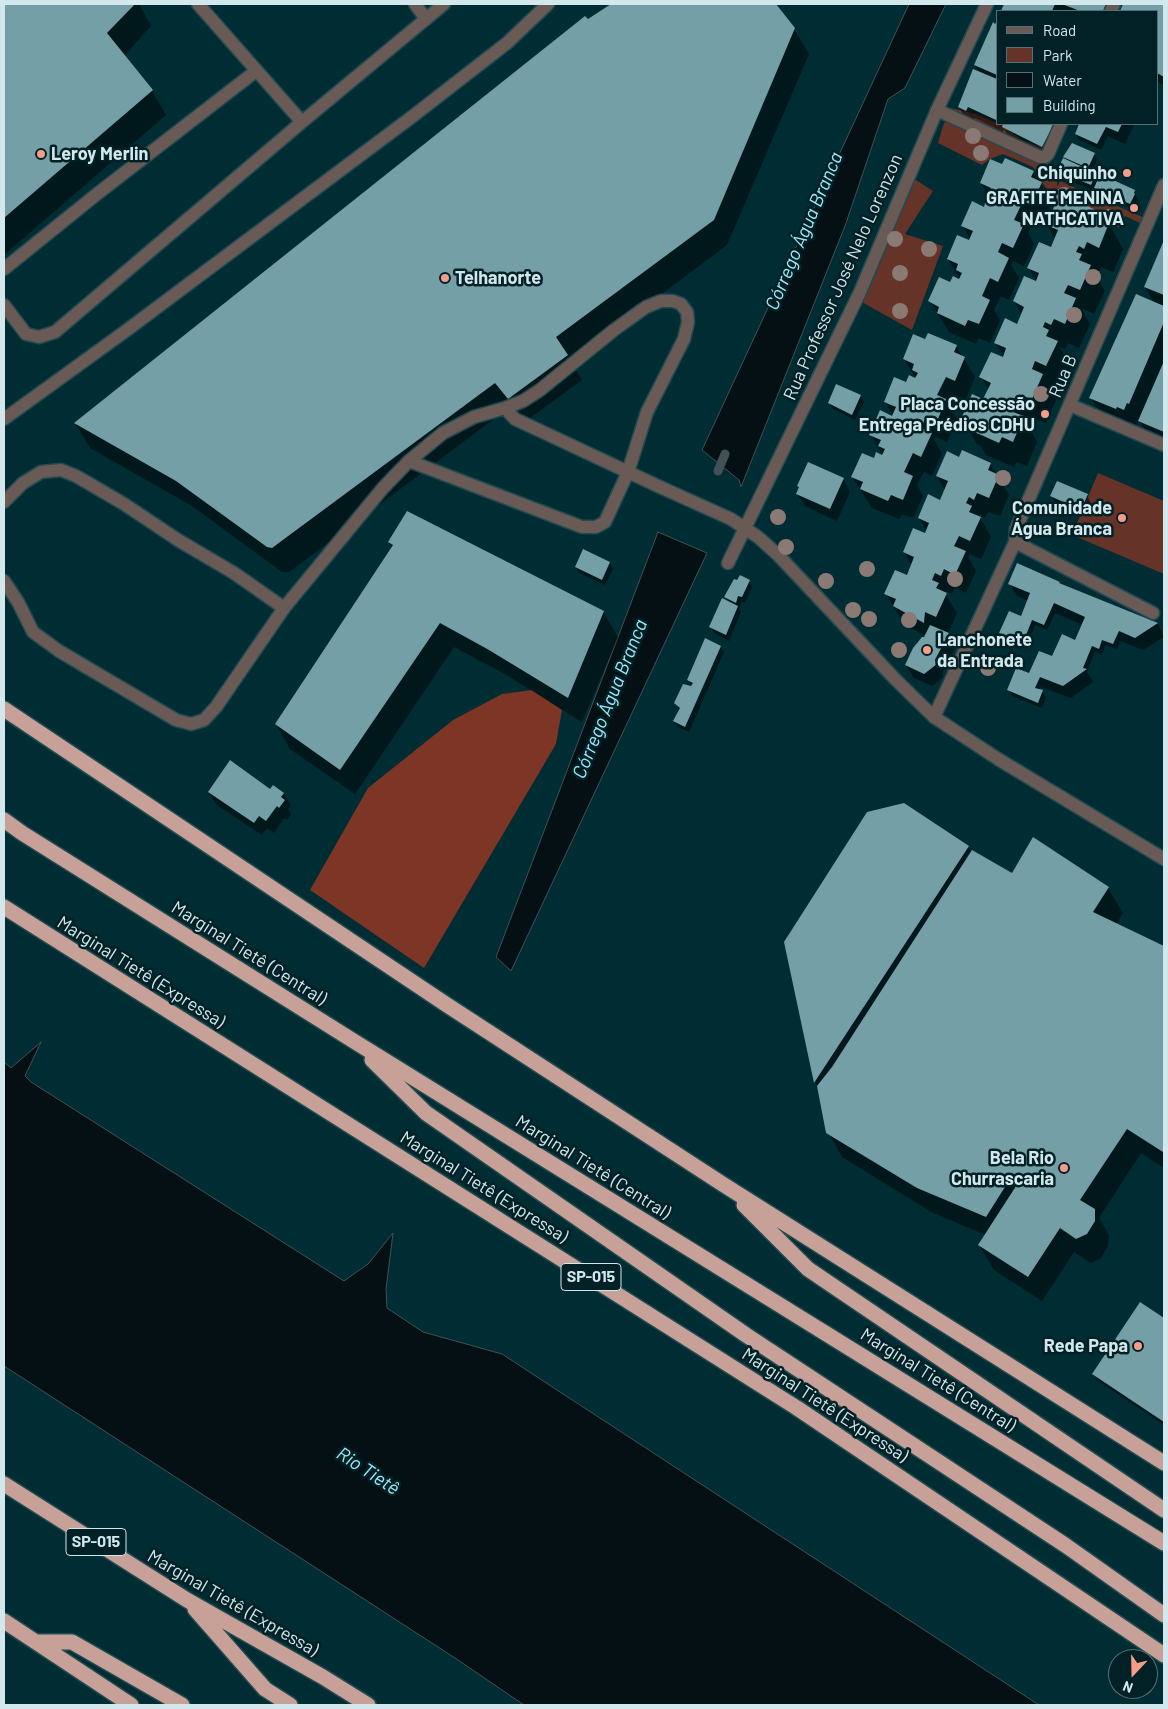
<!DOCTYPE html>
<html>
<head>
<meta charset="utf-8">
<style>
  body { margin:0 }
  #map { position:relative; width:1168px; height:1709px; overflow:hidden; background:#002c33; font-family:Barlow,sans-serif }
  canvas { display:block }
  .frame { position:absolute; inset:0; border:5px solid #d2e8ec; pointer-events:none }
  .legend { position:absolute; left:996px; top:10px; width:162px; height:115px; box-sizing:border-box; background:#022126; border:1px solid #557175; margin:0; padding:6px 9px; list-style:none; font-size:15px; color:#d2e8ec }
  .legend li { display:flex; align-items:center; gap:10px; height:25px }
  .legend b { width:25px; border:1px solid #557175 }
  .north { position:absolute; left:1108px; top:1649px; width:50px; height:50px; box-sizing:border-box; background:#022126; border:1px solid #557175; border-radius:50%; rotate:201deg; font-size:14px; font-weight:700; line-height:20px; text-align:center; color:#d2e8ec }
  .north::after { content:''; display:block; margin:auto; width:18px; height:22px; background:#f49e89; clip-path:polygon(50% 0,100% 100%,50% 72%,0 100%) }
</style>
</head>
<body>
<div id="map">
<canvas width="1168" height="1709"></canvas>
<div class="frame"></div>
<ul class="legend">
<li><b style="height:6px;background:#695a56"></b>Road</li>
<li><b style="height:14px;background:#653327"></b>Park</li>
<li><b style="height:14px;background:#041013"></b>Water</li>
<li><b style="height:14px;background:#759fa7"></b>Building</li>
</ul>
<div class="north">N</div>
</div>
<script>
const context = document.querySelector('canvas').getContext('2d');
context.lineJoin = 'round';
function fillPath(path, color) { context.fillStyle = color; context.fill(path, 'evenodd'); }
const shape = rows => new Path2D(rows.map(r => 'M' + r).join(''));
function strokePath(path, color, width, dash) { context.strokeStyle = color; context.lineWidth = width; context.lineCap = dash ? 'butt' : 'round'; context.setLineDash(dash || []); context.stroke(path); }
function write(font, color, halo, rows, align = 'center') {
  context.font = font + ' Barlow,sans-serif'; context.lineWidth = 5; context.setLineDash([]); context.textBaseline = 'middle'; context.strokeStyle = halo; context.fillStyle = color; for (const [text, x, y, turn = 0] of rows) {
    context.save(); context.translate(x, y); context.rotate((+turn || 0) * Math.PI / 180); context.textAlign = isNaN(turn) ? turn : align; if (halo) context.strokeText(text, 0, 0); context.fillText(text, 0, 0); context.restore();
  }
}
const green = shape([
  [951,108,976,114,999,124,1022,140,1042,147,1047,159,1057,174,1057,187,1060,181,1149,220,1146,226,1125,216,1119,228,1100,216,1100,212,1062,197,1052,198,1033,167,1003,154,990,159,982,165,938,143,943,126],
  [913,178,933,191,905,234,943,246,912,330,858,300],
  [1098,473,1164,501,1164,574,1072,535]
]);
const forest = shape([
  [532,690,562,710,556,744,424,968,310,890,368,788,453,720,502,694]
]);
const water = shape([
  [909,4,946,4,905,88,888,99,845,226,741,487,739,480,702,450,909,4],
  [658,532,707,553,511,971,496,957,658,532],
  [41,1042,25,1076,31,1082,344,1281,368,1264,393,1233,386,1289,387,1308,423,1332,502,1354,1039,1705,524,1705,455,1658,4,1366,4,1062,11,1068,41,1042]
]);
const shadow = shape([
  [4,4,139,4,151,26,124,56,152,91,166,115,4,255],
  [613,4,775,4,794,29,809,54,727,245,571,362,582,380,523,423,510,407,289,572,282,572,192,506,90,448,75,423,588,21],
  [1006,4,1119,4,1115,11,1002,11],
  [1125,4,1164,4,1164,85,1157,82,1157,11,1122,11],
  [997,24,997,124,1066,124,1049,159,1010,139,1004,129,1003,132,975,118,973,122,966,119,959,107,980,73,975,65],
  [1080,124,1133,124,1134,125,1125,144,1108,136,1101,150,1079,140,1076,134],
  [1094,154,1097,160,1092,172,1096,174,1099,180,1134,191,1138,200,1134,209,1099,194,1096,188,1094,191,1061,177,1058,171,1067,161,1065,157],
  [1003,166,1033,172,1052,202,1042,224,1034,220,1028,233,1034,244,1024,266,1013,261,1011,265,1019,278,1009,300,1001,296,994,310,1000,320,990,343,979,338,976,344,949,332,930,301,951,284,961,281,948,259,969,242,970,239,963,226,993,204,981,183],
  [1070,207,1099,213,1105,222,1109,224,1123,249,1113,272,1101,267,1098,273,1093,271,1105,291,1094,314,1081,308,1090,324,1079,348,1068,343,1065,349,1059,346,1071,367,1061,391,1048,385,1056,400,1046,423,1035,419,1032,424,1026,422,1037,442,1027,466,1016,462,1014,467,986,455,981,446,977,444,962,419,984,401,989,391,981,377,1005,359,996,343,1018,325,1022,315,1014,301,1037,283,1029,268,1051,249,1055,239,1047,225],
  [1164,243,1164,446,1151,440,1141,423,1138,422,1135,428,1102,417,1091,398,1154,303,1145,287],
  [926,341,956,346,975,377,966,399,956,396,950,409,957,419,947,442,935,437,934,440,942,453,932,476,924,472,917,485,923,496,913,518,902,514,899,519,872,508,852,477,874,460,884,457,871,435,892,417,893,415,885,402,907,384,917,380,904,359],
  [860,396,864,402,855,420,833,409,829,403],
  [959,458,990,464,1009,495,1000,516,988,512,985,518,978,514,991,537,981,559,970,554,968,557,976,571,966,593,955,587,952,594,946,591,945,594,957,613,948,634,955,647,942,674,943,677,932,686,914,678,906,665,926,636,905,625,886,594,907,577,912,566,904,552,927,532,919,518,940,502,945,490,937,476],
  [843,479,850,492,837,521,805,506,797,494],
  [1087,495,1090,501,1084,515,1055,502,1052,496],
  [389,542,603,612,618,637,582,722,505,674,454,647,355,794,290,749,276,724,392,548],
  [609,563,613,569,605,585,579,573,576,567],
  [749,581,752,587,745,603,742,601,739,609,741,612,729,641,714,633,711,627,729,603,726,597,738,582],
  [1059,583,1061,585,1158,624,1164,637,1143,650,1121,641,1117,649,1106,645,1102,654,1095,651,1087,672,1093,682,1071,698,1041,687,1039,691,1042,692,1046,697,1042,708,1012,696,1009,690,1076,641,1083,625,1055,613,1047,630,1035,625,1026,648,1004,638,1001,632,1021,617,1028,601,1017,596,1010,584],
  [720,647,724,652,689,732,678,727,675,721,680,710,675,703,693,688,688,680],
  [271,791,283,793,291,806,288,809,291,814,287,820,284,818,274,833,267,828,262,835,217,805,209,793],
  [968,847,972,853,1012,875,1108,888,1123,913,1116,924,1164,947,1164,1168,1141,1153,1099,1218,1109,1235,1108,1246,1101,1258,1091,1263,1074,1252,1042,1301,994,1270,980,1246,986,1235,933,1213,842,1157,828,1132,819,1089,815,1082,785,942],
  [1141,1304,1164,1320,1164,1425,1097,1380,1094,1374]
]);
const stream = shape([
  [718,471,725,454]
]);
const building = shape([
  [4,4,135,4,107,33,153,90,4,218],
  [611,4,776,4,795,28,714,220,556,337,568,355,508,399,495,383,272,548,267,547,176,481,74,423,585,16,588,19],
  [1004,4,1055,4,1052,11,1001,11],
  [1062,4,1106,4,1103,11,1080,11],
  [1123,4,1164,4,1164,77,1157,73,1157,11,1120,11],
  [997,21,997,75,974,65,993,22,995,24],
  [973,69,997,79,996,120,968,107,966,111,958,107],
  [1003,124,1054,124,1042,147,1002,127],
  [1079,124,1122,124,1118,132,1106,127,1097,144,1075,134],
  [1072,143,1095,153,1088,168,1063,157],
  [1005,158,1034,171,1031,177,1042,182,1032,205,1023,201,1014,220,1024,224,1013,248,1002,243,998,252,1009,258,998,282,990,278,982,296,990,300,979,324,968,320,965,326,937,313,939,307,928,301,939,277,950,282,953,276,959,279,962,273,956,270,958,264,947,259,957,235,969,240,973,231,961,226,972,201,984,207,986,200,992,202,995,197,989,194,991,188,980,183,990,159,1002,164],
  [1063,158,1096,173,1091,185,1057,171],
  [1100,174,1135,190,1134,193,1135,194,1130,204,1094,188],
  [1072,199,1100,212,1098,218,1109,223,1099,248,1087,242,1084,249,1079,246,1076,252,1082,254,1079,260,1091,265,1080,290,1068,285,1064,293,1076,298,1065,324,1054,319,1051,325,1045,322,1043,327,1049,330,1046,336,1058,341,1046,366,1035,361,1032,369,1043,374,1032,399,1020,395,1018,400,1012,398,1010,403,1016,406,1013,412,1024,416,1013,442,1002,437,999,443,970,430,972,425,961,419,972,394,983,399,991,383,979,377,991,352,1003,357,1006,348,994,343,1005,318,1017,324,1024,307,1013,301,1024,276,1036,281,1039,273,1027,268,1039,242,1051,247,1058,230,1046,225,1057,200,1069,205],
  [1164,240,1164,295,1144,287],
  [1136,294,1164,306,1164,322,1129,404,1127,403,1124,410,1117,407,1116,409,1089,398],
  [928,333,957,345,954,352,965,357,955,381,946,377,937,395,946,399,936,424,925,419,921,428,932,433,921,457,913,453,904,472,913,476,903,500,891,495,888,501,860,489,863,482,851,477,862,453,874,458,876,452,882,455,885,449,878,446,881,440,869,435,880,410,892,416,896,407,884,402,894,377,906,382,909,375,915,378,918,373,912,370,914,364,903,359,913,334,925,339],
  [1164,361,1164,432,1138,421],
  [836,384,861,395,852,415,828,403],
  [962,450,991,463,988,470,999,475,989,498,977,493,974,500,969,497,966,503,972,506,969,512,981,517,970,541,959,536,954,546,966,551,955,575,944,569,941,576,935,573,932,580,939,583,936,588,947,593,936,617,925,612,924,623,893,606,896,599,884,594,895,570,907,575,914,557,903,552,913,528,925,533,929,523,918,518,928,494,940,500,948,481,936,476,947,451,959,457],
  [808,462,844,478,830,509,796,494,799,487,797,486],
  [1057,481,1088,494,1081,510,1050,496],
  [407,511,604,611,568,698,489,650,440,623,340,770,275,724,393,545,388,542],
  [583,549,610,562,602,580,575,567],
  [1017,563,1060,582,1059,583,1158,623,1135,638,1119,631,1113,644,1102,640,1099,649,1092,646,1083,668,1087,669,1063,686,1040,677,1035,688,1043,690,1038,703,1007,690,1016,668,1029,673,1039,651,1052,656,1062,634,1075,640,1085,617,1054,603,1044,625,1032,620,1023,643,999,633,1009,611,1021,616,1030,593,1008,584],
  [740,575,750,580,742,597,738,596,736,603,724,597,734,579,737,580],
  [722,598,738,606,726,635,709,627],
  [930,625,949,633,935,660,937,664,924,674,905,665,913,648,922,637,924,637],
  [705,638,721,646,685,727,673,721,680,708,674,703,683,684,691,686,693,683,687,680],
  [230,760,270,789,273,785,284,793,281,797,285,800,279,808,277,806,266,821,259,816,254,823,208,792],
  [904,803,969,846,814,1083,784,942,867,812],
  [1033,837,1109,887,1093,912,1164,946,1164,1150,1163,1152,1127,1129,1080,1200,1095,1209,1095,1221,1087,1234,1076,1239,1060,1228,1028,1277,978,1245,1018,1183,1010,1179,986,1217,917,1188,826,1133,817,1086,832,1067,972,850,1012,873],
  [1140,1302,1164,1318,1164,1422,1092,1374]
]);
const lane = shape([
  [198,4,302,122],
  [415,4,426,19],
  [4,269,97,194,256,71],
  [4,305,26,334,39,337,55,332,302,122,444,4],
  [505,408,515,419,660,487],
  [4,419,127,330,413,116,507,43,548,4],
  [4,502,23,483,41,472,61,470,76,476,124,504,178,540,234,573,284,608],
  [728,563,860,292,937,110,987,4],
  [4,581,18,602,33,632,59,651,176,720,191,724,204,720,216,707,284,608,383,488,409,461,443,433,474,417,505,408,523,401,540,390,614,330,646,307,661,301,673,301,681,304,687,312,688,322,684,339,647,412,628,472,605,522,596,527,582,527,409,461],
  [934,717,1015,542,1016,529,1164,185]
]);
const street = shape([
  [1111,11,1114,4],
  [937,110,1040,157,1045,157,1048,154,1061,124],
  [1070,405,1164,445],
  [660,487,731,519,758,537,778,555,896,680,934,717,998,759,1164,859],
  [1015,542,1153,613]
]);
const highway = shape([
  [4,709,447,1005,724,1185,1164,1463],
  [4,820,22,833,352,1040,1164,1543],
  [4,907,797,1408,1164,1655],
  [372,1060,426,1113,746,1335,1065,1545,1164,1615],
  [744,1205,808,1269,1164,1510],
  [4,1484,187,1600,323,1677,368,1705],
  [195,1609,265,1689,290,1705],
  [4,1621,131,1705],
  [36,1642,72,1642,182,1705]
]);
const trees = [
  [973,136],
  [981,153],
  [1064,195],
  [1108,217],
  [895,239],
  [929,249],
  [900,273],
  [1093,277],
  [900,311],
  [1074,315],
  [1041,394],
  [1003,478],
  [778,517],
  [786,547],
  [867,569],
  [955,579],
  [826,581],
  [853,610],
  [869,619],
  [909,620],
  [899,650],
  [988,668]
];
const markers = [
  [41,154,5,"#f49e89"],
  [1127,173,5,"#f49e89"],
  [1134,208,5,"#f49e89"],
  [445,278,5,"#f49e89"],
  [1045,414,5,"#f49e89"],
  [1122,518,5,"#f49e89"],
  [927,650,5,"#f49e89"],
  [1064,1168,5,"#f49e89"],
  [1138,1346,5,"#f49e89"]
];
const shields = [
  [591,1277,60],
  [96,1542,60]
];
const shieldNames = [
  ["SP-015",591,1277],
  ["SP-015",96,1542]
];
const poiNames = [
  ["Leroy Merlin",51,154,"left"],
  ["Chiquinho",1117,173],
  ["GRAFITE MENINA",1124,198],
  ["NATHCATIVA",1124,219],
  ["Telhanorte",455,278,"left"],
  ["Placa Concessão",1035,404],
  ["Entrega Prédios CDHU",1035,425],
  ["Comunidade",1112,508],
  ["Água Branca",1112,529],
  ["Lanchonete",937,640,"left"],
  ["da Entrada",937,661,"left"],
  ["Bela Rio",1054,1158],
  ["Churrascaria",1054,1179],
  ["Rede Papa",1128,1346]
];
const streetNames = [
  ["Rua Professor José Nelo Lorenzon",843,277,-66],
  ["Rua B",1063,376,-67],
  ["Marginal Tietê (Central)",249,953,32],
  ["Marginal Tietê (Expressa)",141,972,32],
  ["Marginal Tietê (Central)",593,1167,32],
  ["Marginal Tietê (Expressa)",484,1187,32],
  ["Marginal Tietê (Central)",938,1380,32],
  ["Marginal Tietê (Expressa)",825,1405,33],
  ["Marginal Tietê (Expressa)",233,1603,30]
];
const waterNames = [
  ["Córrego Água Branca",804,231,-67],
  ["Córrego Água Branca",610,699,-68],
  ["Rio Tietê",368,1471,33]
];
fillPath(green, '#653327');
fillPath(forest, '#7d3625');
fillPath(water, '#041013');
strokePath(water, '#425154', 1);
fillPath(shadow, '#0007');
strokePath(stream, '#425154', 9);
fillPath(building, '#759fa7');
strokePath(lane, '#224a51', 15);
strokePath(street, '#224a51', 15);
strokePath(highway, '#224a51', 18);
strokePath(lane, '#695a56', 12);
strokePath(street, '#695a56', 12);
strokePath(highway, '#c7a197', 15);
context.fillStyle = '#8b7a74';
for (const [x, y] of trees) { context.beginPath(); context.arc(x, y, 8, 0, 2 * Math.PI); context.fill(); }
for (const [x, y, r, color] of markers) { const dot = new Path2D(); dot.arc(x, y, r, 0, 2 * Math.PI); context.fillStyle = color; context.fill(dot); strokePath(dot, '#022126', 2); }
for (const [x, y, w] of shields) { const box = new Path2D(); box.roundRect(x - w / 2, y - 13.5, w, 27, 4); context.fillStyle = '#022126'; context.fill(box); strokePath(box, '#d2e8ec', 1); }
write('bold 16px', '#d2e8ec', null, shieldNames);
write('bold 18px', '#d2e8ec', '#022126', poiNames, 'right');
write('18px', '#d2e8ec', '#022126', streetNames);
write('italic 19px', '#9decfb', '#022126', waterNames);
</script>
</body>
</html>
